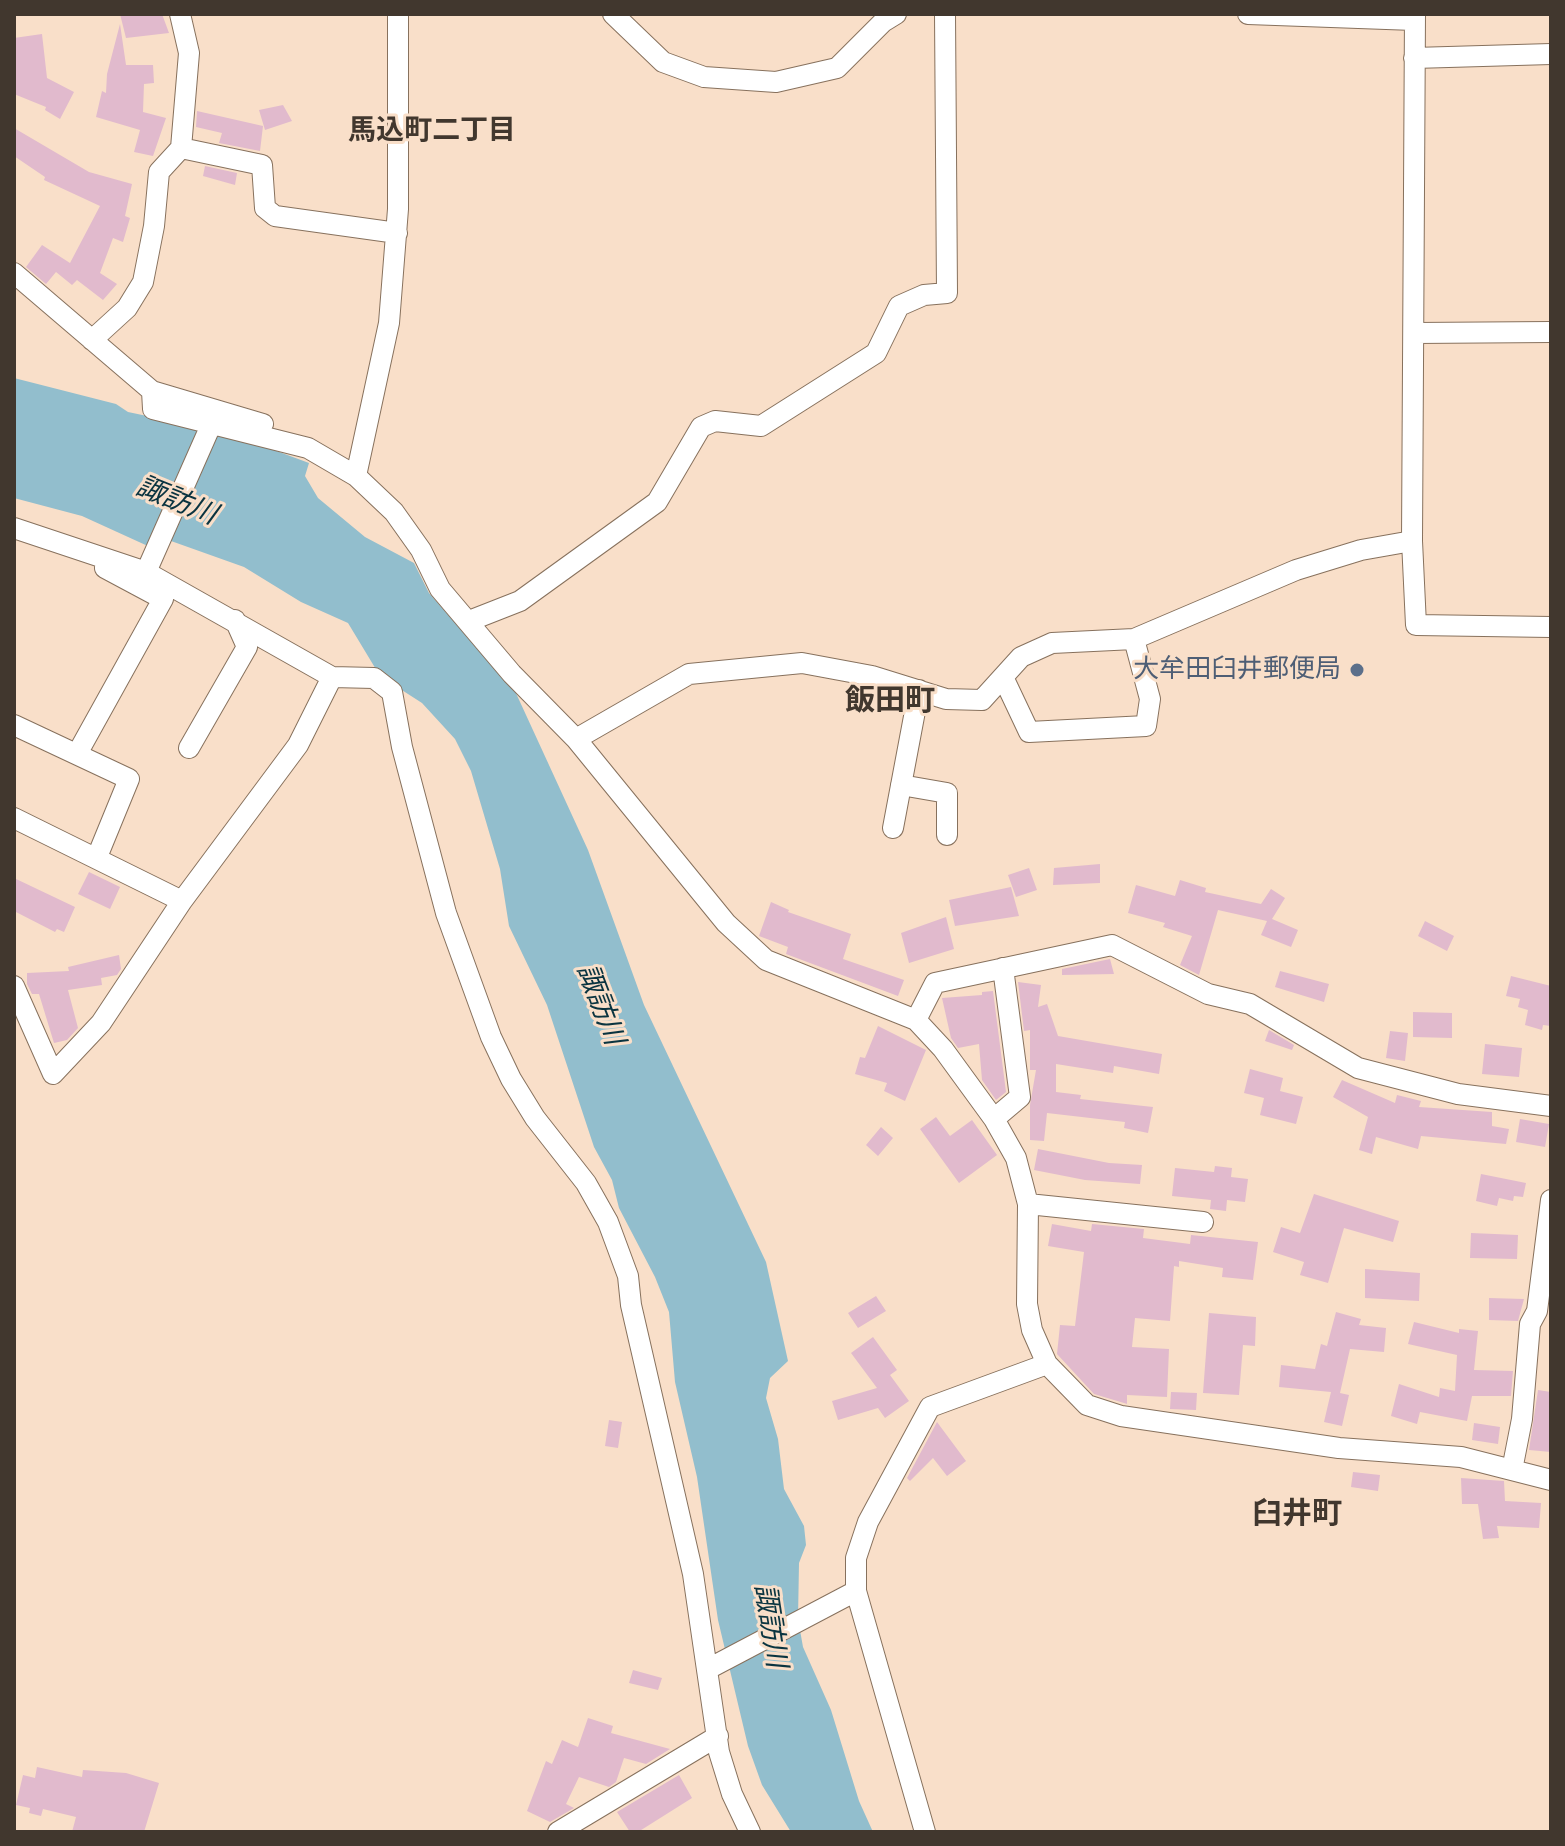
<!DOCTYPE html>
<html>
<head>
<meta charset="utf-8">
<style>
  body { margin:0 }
  #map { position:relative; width:1565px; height:1846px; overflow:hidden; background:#f9dfc9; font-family:"Sofia Sans Condensed",sans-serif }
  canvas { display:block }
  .frame { position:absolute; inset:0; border:16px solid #41372e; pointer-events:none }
</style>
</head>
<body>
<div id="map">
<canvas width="1565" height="1846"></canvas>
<div class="frame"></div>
</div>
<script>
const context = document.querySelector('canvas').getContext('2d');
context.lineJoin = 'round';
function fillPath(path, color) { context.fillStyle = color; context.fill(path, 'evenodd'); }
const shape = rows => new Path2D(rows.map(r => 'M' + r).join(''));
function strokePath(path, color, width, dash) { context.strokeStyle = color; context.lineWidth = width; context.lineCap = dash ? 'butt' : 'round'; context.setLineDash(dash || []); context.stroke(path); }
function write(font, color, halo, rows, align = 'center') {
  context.font = font + ' "Sofia Sans Condensed","Noto Sans JP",sans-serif'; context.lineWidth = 6; context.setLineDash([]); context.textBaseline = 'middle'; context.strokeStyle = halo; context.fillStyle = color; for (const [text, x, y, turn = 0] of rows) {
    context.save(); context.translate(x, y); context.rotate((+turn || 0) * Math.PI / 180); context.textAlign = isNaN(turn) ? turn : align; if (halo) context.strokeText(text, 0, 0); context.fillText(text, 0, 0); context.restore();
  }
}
const water = shape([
  [14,378,116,404,128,412,228,433,309,463,305,476,318,498,365,537,414,563,429,593,515,691,588,850,644,1005,766,1262,788,1361,770,1378,766,1398,778,1439,784,1489,804,1526,806,1545,799,1563,798,1619,803,1647,831,1710,859,1801,873,1832,791,1832,762,1785,748,1746,718,1620,697,1477,675,1382,669,1312,655,1277,619,1208,612,1180,594,1147,547,1005,509,926,500,869,471,771,455,739,422,703,380,676,348,623,301,602,244,567,171,541,150,547,82,516,14,498]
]);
const building = shape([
  [120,14,162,14,169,33,126,38],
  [120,24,126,65,153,65,154,83,144,84,143,112,166,118,153,156,134,152,140,130,96,117,102,91,106,93,107,74],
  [42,34,47,78,74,92,60,119,45,110,46,107,14,94,14,38],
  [283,105,292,121,265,130,259,110],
  [197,111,263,126,260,151,219,143,222,133,196,127],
  [14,128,89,172,132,184,125,216,130,218,123,242,113,238,100,273,117,284,103,300,77,280,72,285,56,272,46,284,26,267,42,245,70,263,100,206,44,180,45,177,14,156],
  [205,166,237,173,235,185,203,176],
  [1100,864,1100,883,1053,885,1054,868],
  [1029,868,1037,890,1016,897,1008,875],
  [89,872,120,887,110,909,78,894],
  [14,878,75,907,64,932,57,929,55,932,14,911],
  [1180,880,1206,888,1205,892,1261,904,1271,889,1285,898,1272,919,1298,930,1291,947,1261,935,1267,921,1218,910,1199,975,1180,965,1192,936,1163,927,1165,923,1128,913,1136,885,1175,896],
  [1011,887,1019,916,955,926,949,900],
  [771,902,789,910,788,912,851,934,843,959,904,980,898,996,786,954,788,947,759,936],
  [946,917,954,949,909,963,901,933],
  [1425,921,1454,936,1447,951,1418,936],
  [119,955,121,969,117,975,101,978,102,985,68,990,78,1028,67,1040,54,1043,39,994,32,994,27,984,27,973,69,971,68,967],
  [1110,959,1114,974,1062,975,1062,969],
  [1280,971,1329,984,1324,1002,1275,987],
  [1511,976,1551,986,1551,1026,1543,1025,1542,1030,1525,1025,1528,1010,1518,1007,1520,999,1506,996],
  [1018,982,1041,985,1038,1007,1047,1004,1058,1036,1162,1054,1159,1074,1114,1066,1113,1073,1056,1064,1056,1092,1081,1095,1080,1099,1153,1107,1148,1133,1124,1128,1125,1122,1047,1113,1044,1141,1030,1140,1030,1105,1036,1070,1030,1070,1030,1030,1024,1031],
  [993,991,1006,1092,996,1100,982,1080,979,1044,958,1048,951,1038,942,998,982,995,982,992],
  [1413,1012,1452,1013,1452,1038,1413,1037],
  [878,1026,926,1050,905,1101,884,1091,887,1083,855,1074,860,1057,865,1058],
  [1269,1030,1294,1045,1292,1050,1265,1041],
  [1390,1031,1408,1033,1405,1061,1386,1058],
  [1485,1044,1522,1048,1519,1077,1482,1074],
  [1250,1069,1283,1078,1280,1091,1303,1097,1296,1124,1260,1115,1264,1098,1244,1093],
  [1342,1080,1395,1103,1397,1095,1421,1101,1419,1107,1492,1112,1492,1126,1509,1129,1506,1144,1421,1136,1418,1149,1376,1137,1372,1154,1359,1150,1368,1117,1333,1097],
  [936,1117,950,1136,972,1120,997,1155,959,1183,920,1129],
  [1520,1119,1549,1124,1545,1147,1516,1142],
  [881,1127,893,1138,878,1156,866,1145],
  [1038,1149,1109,1163,1142,1165,1140,1184,1085,1180,1034,1170],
  [1215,1166,1232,1168,1231,1177,1248,1179,1245,1202,1227,1200,1226,1211,1210,1209,1211,1200,1172,1196,1175,1168,1214,1172],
  [1481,1174,1526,1183,1523,1197,1514,1196,1513,1201,1499,1198,1497,1206,1476,1201],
  [1314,1194,1399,1221,1393,1242,1344,1228,1328,1283,1300,1275,1304,1262,1273,1252,1281,1227,1300,1233],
  [1052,1224,1091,1231,1092,1224,1144,1229,1143,1238,1190,1244,1191,1235,1258,1242,1253,1280,1222,1277,1223,1268,1179,1261,1179,1267,1174,1266,1170,1321,1135,1318,1132,1347,1169,1349,1167,1397,1127,1395,1127,1404,1124,1403,1094,1394,1057,1354,1060,1325,1075,1326,1084,1252,1048,1246],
  [1471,1233,1518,1235,1517,1259,1470,1258],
  [1365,1269,1420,1273,1419,1301,1365,1298],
  [876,1296,886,1311,858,1328,848,1313],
  [1489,1298,1524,1299,1518,1321,1489,1320],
  [1336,1312,1361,1319,1359,1325,1386,1328,1384,1352,1350,1349,1340,1393,1349,1395,1342,1426,1324,1422,1331,1392,1279,1387,1281,1365,1315,1369,1321,1344,1327,1346],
  [1209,1313,1256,1317,1255,1346,1243,1345,1239,1395,1203,1393],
  [1414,1322,1459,1333,1459,1329,1478,1331,1474,1370,1513,1371,1511,1396,1472,1396,1467,1421,1420,1412,1417,1424,1391,1416,1399,1384,1439,1397,1440,1388,1455,1391,1457,1355,1408,1344],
  [873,1337,897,1370,890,1375,909,1401,885,1418,878,1408,838,1420,832,1401,877,1388,851,1353],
  [1538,1390,1551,1392,1551,1452,1529,1450],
  [1171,1392,1197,1393,1196,1410,1170,1409],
  [609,1420,622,1422,618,1448,605,1446],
  [937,1422,966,1461,947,1476,933,1458,910,1481,907,1478],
  [1474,1423,1500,1427,1498,1444,1472,1440],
  [1353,1472,1380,1475,1378,1491,1351,1487],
  [1461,1478,1504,1481,1505,1501,1541,1503,1539,1528,1497,1526,1499,1538,1483,1539,1478,1504,1462,1504],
  [633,1670,662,1678,658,1690,629,1683],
  [588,1718,613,1726,611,1733,670,1749,646,1764,624,1758,616,1782,609,1787,579,1777,566,1804,574,1808,550,1822,527,1811,546,1761,552,1764,562,1740,578,1747],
  [37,1767,82,1777,83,1770,126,1773,159,1783,144,1832,72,1832,76,1817,43,1809,41,1816,29,1813,30,1808,16,1805,23,1775,35,1778],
  [679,1775,692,1798,638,1832,630,1832,617,1812]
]);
const minor = shape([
  [613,14,663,62,704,77,776,82,837,68,883,22,896,14],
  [1248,14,1414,20],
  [1415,14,1412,541,1416,625,1551,627],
  [1414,58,1551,54],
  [181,148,262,165,265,208,275,216,397,233],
  [14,273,152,391,153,409,308,448,356,476,394,512,421,550,440,589,512,674,576,739,726,923,766,960,916,1020,943,1049,994,1119,1016,1158,1028,1204,1027,1304,1032,1330,1047,1364,1087,1405,1121,1416,1339,1448,1461,1457,1551,1480],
  [1415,333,1551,332],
  [92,340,127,308,143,282,154,226,159,172,181,148,189,53,180,14],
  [152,391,263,424],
  [356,476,389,323,398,209,398,14],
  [14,528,146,572,332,677,374,678,392,692,402,747,446,913,491,1037,511,1079,535,1118,586,1183,608,1222,628,1276,631,1305,693,1574,719,1752,732,1794,750,1832],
  [146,572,211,425],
  [469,621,520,601,657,502,701,427,715,421,761,426,876,353,899,306,924,295,947,293,945,14],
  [1003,677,1029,732,1146,726,1150,699,1134,639],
  [14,725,129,779,97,857],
  [576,739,689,674,802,663,872,676,946,699,982,700,1021,657,1052,643,1134,639,1296,570,1361,550,1412,541],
  [189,748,247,647,235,620],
  [77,754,163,599,105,568],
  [901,785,947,793,947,835],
  [14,818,182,901],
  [893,828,919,690],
  [14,986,53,1074,101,1023,182,901,298,745,332,677],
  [916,1020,935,983,1112,945,1208,994,1250,1004,1358,1068,1458,1094,1551,1106],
  [994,1119,1020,1097,1003,968],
  [1028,1204,1203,1222],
  [1512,1470,1522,1419,1530,1324,1537,1311,1551,1200],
  [708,1669,856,1591],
  [558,1832,718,1736],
  [925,1832,856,1591,856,1558,868,1522,930,1407,1047,1364]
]);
const markers = [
  [1357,670,8,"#5c6f8a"]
];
const serviceNames = [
  ["大牟田臼井郵便局",1341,670]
];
const neighbourhoodNames = [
  ["馬込町二丁目",432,132]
];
const waterNames = [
  ["諏訪川",176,502,22],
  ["諏訪川",599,1005,69],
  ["諏訪川",769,1626,81]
];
const quarterNames = [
  ["飯田町",890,702],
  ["臼井町",1297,1515]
];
fillPath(water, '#92becd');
fillPath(building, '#e1bacd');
strokePath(minor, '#87715d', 22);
strokePath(minor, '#fff', 20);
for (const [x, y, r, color] of markers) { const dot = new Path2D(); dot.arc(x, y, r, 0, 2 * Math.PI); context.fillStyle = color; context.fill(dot); strokePath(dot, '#f9dfc9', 3); }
write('26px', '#4e5e75', '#f9dfc9', serviceNames, 'right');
write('bold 28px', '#41372e', '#f9dfc9', neighbourhoodNames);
write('italic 28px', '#0a3440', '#f9dfc9', waterNames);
write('bold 30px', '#41372e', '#f9dfc9', quarterNames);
</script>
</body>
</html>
